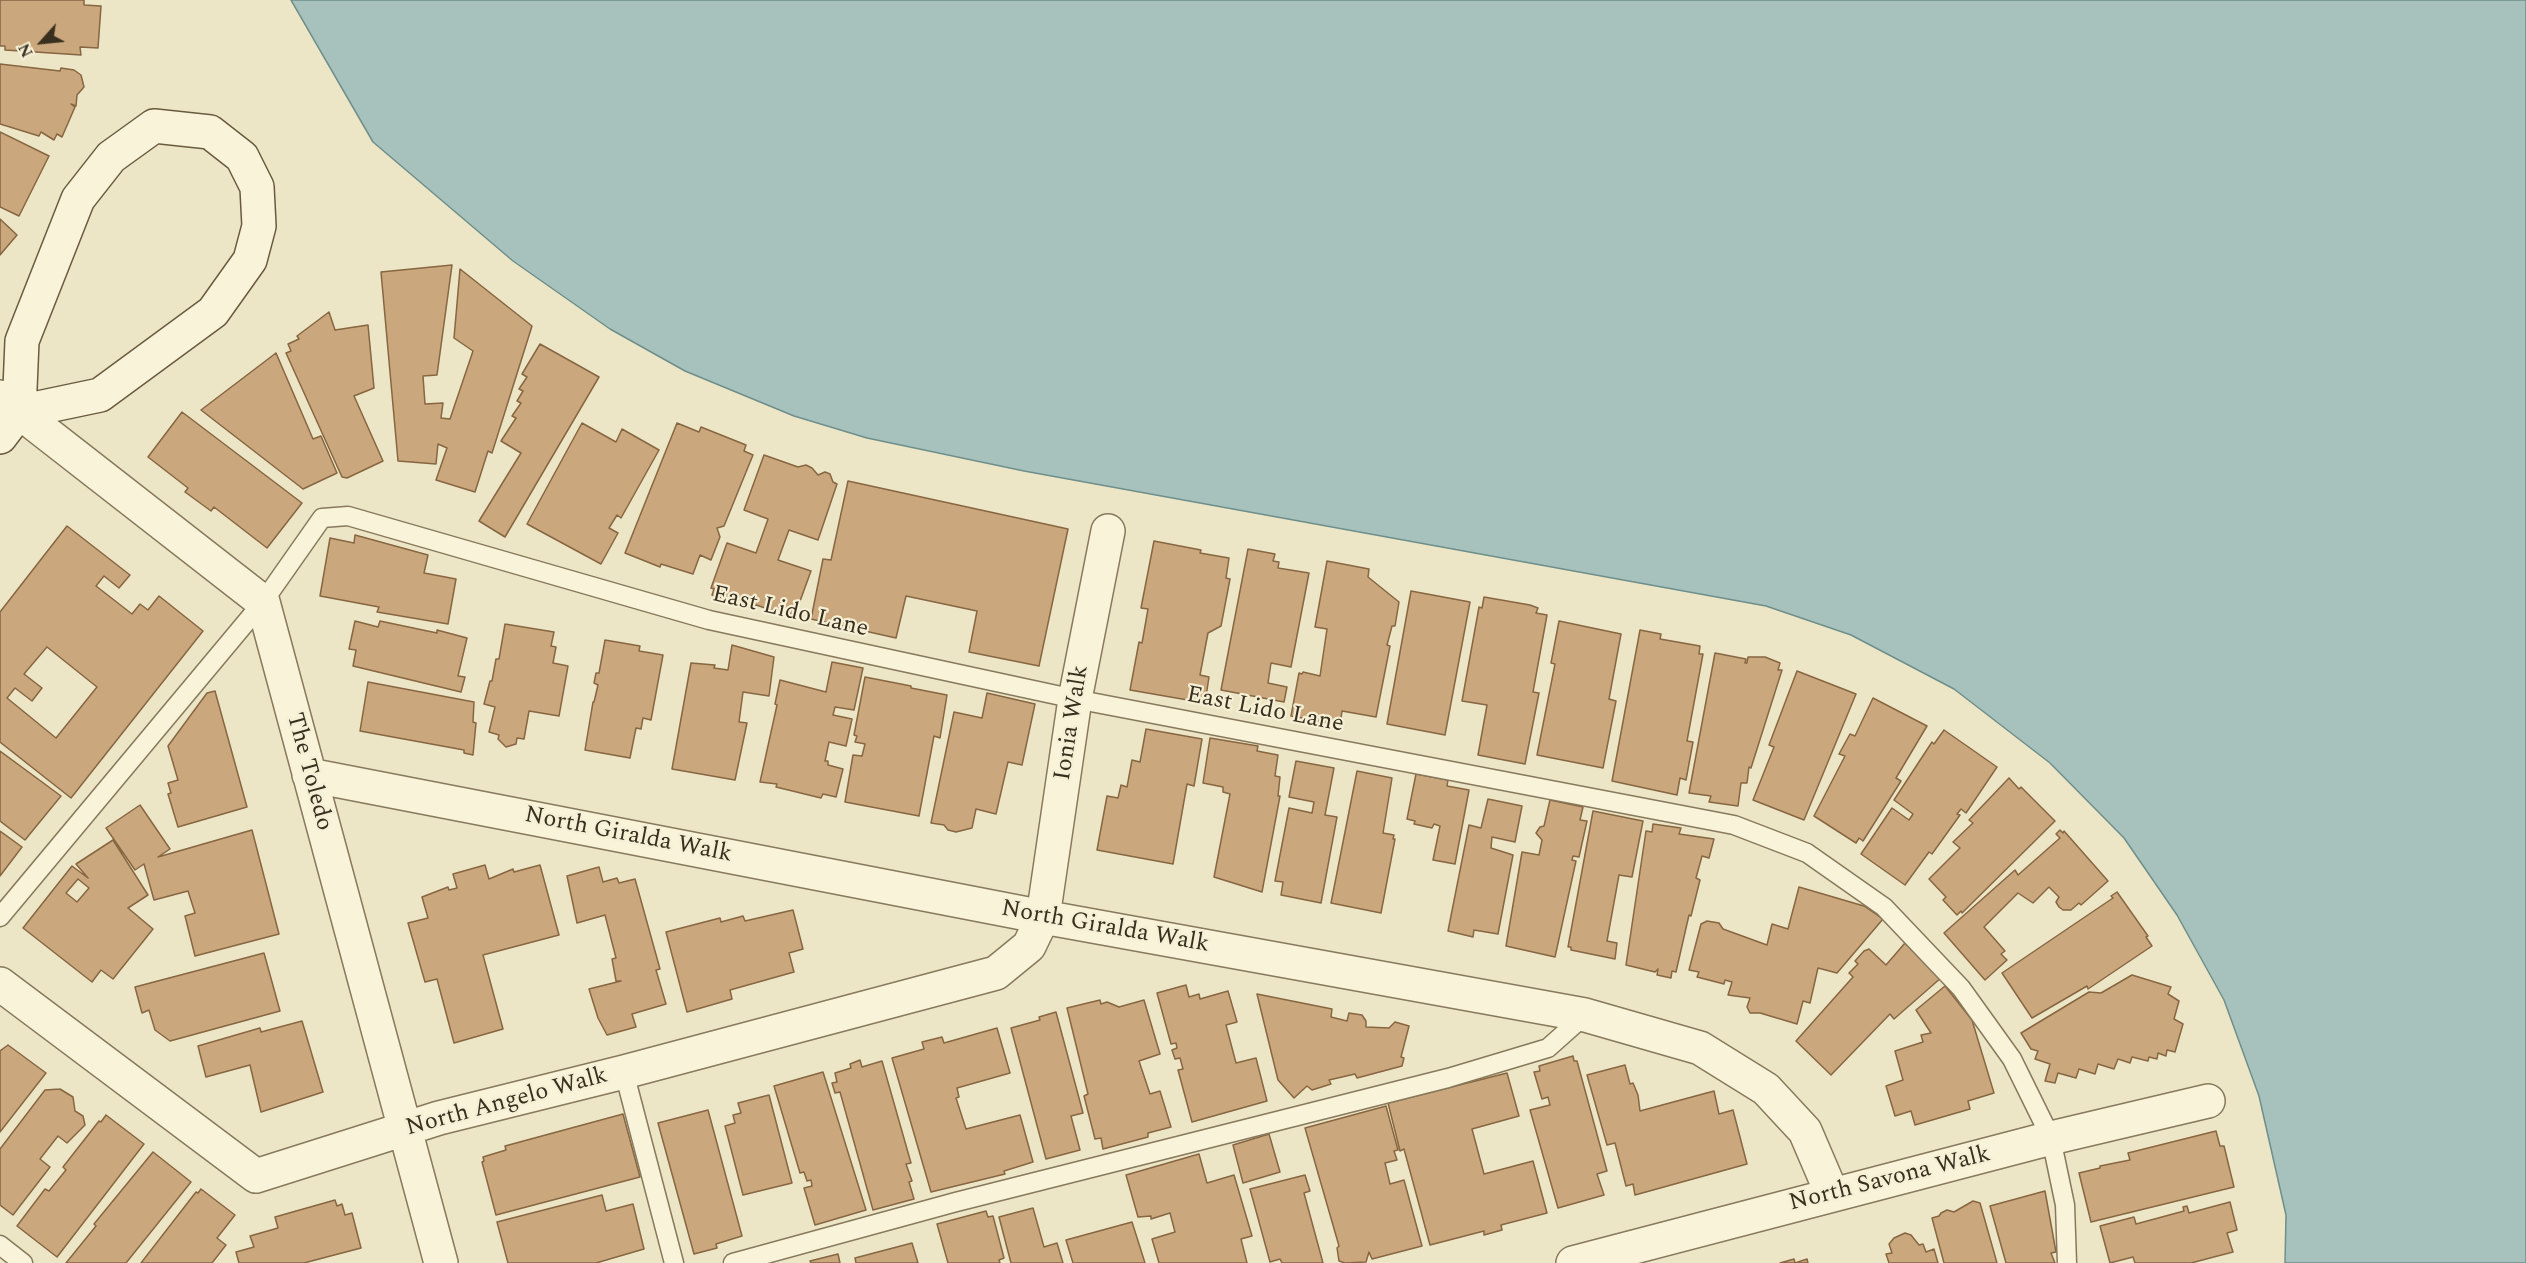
<!DOCTYPE html>
<html>
<head>
<meta charset="utf-8">
<style>
  body { margin:0 }
  #map { position:relative; width:2526px; height:1263px; overflow:hidden; background:#ede6c6; font-family:Spectral,serif }
  canvas { display:block }
  .north { position:absolute; left:12px; top:12px; width:60px; height:60px; -webkit-text-stroke:4px #f5f0d5; paint-order:stroke; rotate:243deg; font-size:16px; font-weight:700; line-height:24px; text-align:center; color:#392f1f }
  .north::after { content:''; display:block; margin:auto; width:21px; height:27px; background:#392f1f; clip-path:polygon(50% 0,100% 100%,50% 72%,0 100%) }
</style>
</head>
<body>
<div id="map">
<canvas width="2526" height="1263"></canvas>
<div class="north">N</div>
</div>
<script>
const context = document.querySelector('canvas').getContext('2d');
context.lineJoin = 'round';
function fillPath(path, color) { context.fillStyle = color; context.fill(path, 'evenodd'); }
const shape = rows => new Path2D(rows.map(r => 'M' + r).join(''));
function strokePath(path, color, width, dash) { context.strokeStyle = color; context.lineWidth = width; context.lineCap = dash ? 'butt' : 'round'; context.setLineDash(dash || []); context.stroke(path); }
function write(font, color, halo, rows, align = 'center') {
  context.font = font + ' Spectral,serif'; context.lineWidth = 4.5; context.setLineDash([]); context.textBaseline = 'middle'; context.strokeStyle = halo; context.fillStyle = color; for (const [text, x, y, turn = 0] of rows) {
    context.save(); context.translate(x, y); context.rotate((+turn || 0) * Math.PI / 180); context.textAlign = isNaN(turn) ? turn : align; if (halo) context.strokeText(text, 0, 0); context.fillText(text, 0, 0); context.restore();
  }
}
const water = shape([
  [291,0,2526,0,2526,1263,2285,1263,2286,1215,2259,1096,2224,1000,2177,915,2124,838,2050,763,1954,689,1851,635,1766,606,1024,471,867,438,794,416,685,371,610,329,513,261,373,142,291,0]
]);
const building = shape([
  [0,0,84,0,84,5,101,6,98,48,80,47,81,55,5,50,5,46,0,46,0,0],
  [0,64,60,71,61,68,74,70,81,75,84,87,77,95,76,106,71,104,75,107,62,137,57,134,54,140,41,132,39,136,0,124,0,64],
  [0,132,49,156,19,216,0,207,0,132],
  [0,219,17,235,0,255,0,219],
  [452,265,437,375,423,376,425,404,443,403,441,418,450,419,473,351,454,338,460,269,532,326,492,453,488,451,475,492,436,480,447,448,438,444,436,464,398,461,381,272,452,265],
  [329,312,335,330,368,325,374,388,354,396,383,461,347,478,342,477,286,353,291,351,288,344,299,339,297,336,329,312],
  [540,344,599,377,505,537,479,521,521,453,501,441,516,418,512,416,521,403,517,401,523,391,519,389,527,377,522,374,540,344],
  [276,353,313,439,321,436,337,473,303,489,201,410,276,353],
  [182,412,302,503,267,548,214,507,211,511,185,492,188,488,148,457,182,412],
  [582,423,616,442,622,429,659,450,621,518,617,515,609,528,618,533,601,564,527,524,582,423],
  [677,423,699,432,701,427,746,445,744,451,753,455,724,526,717,528,720,537,711,560,700,555,693,574,661,564,660,567,625,553,677,423],
  [764,455,798,467,806,465,812,468,818,475,825,472,830,474,833,482,837,484,818,540,789,530,778,560,811,571,795,615,787,612,787,615,756,605,754,609,712,595,714,589,711,588,727,543,756,553,768,519,744,510,764,455],
  [848,481,1068,529,1039,666,969,652,977,611,906,596,896,638,811,619,823,559,831,560,848,481],
  [67,526,130,575,119,588,104,576,96,586,132,614,140,604,148,610,159,596,203,631,71,798,0,742,0,612,67,526],
  [47,647,97,687,56,738,7,698,15,688,32,701,42,688,24,674,47,647],
  [355,535,428,555,424,573,456,579,448,624,377,612,379,607,320,596,330,538,354,543,355,535],
  [1154,541,1201,550,1200,553,1229,558,1226,578,1230,579,1221,626,1208,633,1200,675,1209,677,1205,703,1130,690,1139,642,1142,643,1148,609,1141,608,1154,541],
  [1248,549,1275,554,1273,561,1279,562,1278,568,1309,573,1291,667,1271,663,1268,683,1287,687,1284,702,1221,690,1248,549],
  [1327,561,1369,569,1368,577,1399,602,1395,626,1392,626,1387,645,1390,646,1376,717,1342,711,1340,725,1291,716,1299,673,1302,674,1303,672,1320,676,1327,629,1315,627,1327,561],
  [1411,591,1470,602,1445,735,1387,724,1411,591],
  [1484,597,1530,605,1538,608,1536,613,1547,615,1533,692,1539,693,1525,764,1478,755,1487,705,1462,701,1479,607,1482,608,1484,597],
  [355,621,378,627,380,621,437,633,437,630,467,638,458,676,465,677,461,692,353,666,356,650,349,649,355,621],
  [1559,621,1621,634,1609,699,1616,701,1603,768,1537,755,1555,664,1551,663,1559,621],
  [505,624,554,632,551,646,556,647,553,663,568,666,559,716,529,711,524,739,517,738,516,744,506,747,498,739,499,735,489,732,495,707,484,704,490,681,492,681,496,659,499,659,505,624],
  [1640,630,1661,634,1660,639,1700,646,1699,654,1703,654,1687,741,1693,742,1686,780,1680,778,1677,795,1612,781,1640,630],
  [605,640,640,646,639,651,663,655,651,720,643,718,641,729,636,728,630,758,585,750,593,702,594,702,598,685,594,683,596,673,599,673,605,640],
  [732,645,774,657,769,696,743,692,739,722,747,723,735,780,672,769,691,663,715,665,714,668,728,670,732,645],
  [1715,653,1746,659,1745,663,1747,663,1748,657,1765,657,1780,663,1778,670,1782,670,1751,768,1749,767,1747,783,1741,783,1738,806,1709,802,1711,796,1689,793,1715,653],
  [832,662,863,668,854,710,835,707,833,715,852,719,846,746,829,742,825,761,828,761,828,765,843,769,836,797,823,794,821,798,776,787,777,784,760,782,777,705,775,704,780,680,826,692,832,662],
  [1797,671,1856,694,1804,820,1753,800,1774,747,1769,745,1797,671],
  [865,677,911,686,911,688,947,695,940,738,934,736,919,816,845,802,853,755,862,756,865,744,855,742,857,736,854,735,865,677],
  [368,682,474,702,473,722,476,723,473,755,464,753,464,750,360,731,368,682],
  [215,691,247,807,178,827,168,794,171,793,168,783,178,780,168,746,207,693,215,691],
  [987,693,1035,704,1022,765,1008,762,996,814,976,809,972,828,956,832,948,830,944,825,931,823,954,712,982,718,987,693],
  [1873,698,1927,726,1896,778,1901,781,1863,841,1859,838,1856,843,1814,816,1845,756,1839,754,1850,734,1855,736,1873,698],
  [1146,729,1202,739,1194,786,1187,784,1173,864,1097,850,1107,796,1118,798,1121,785,1127,787,1132,760,1140,762,1146,729],
  [1944,730,1997,767,1966,813,1961,809,1957,814,1960,815,1932,854,1929,852,1905,885,1861,854,1892,808,1909,820,1913,814,1894,800,1932,742,1934,744,1944,730],
  [1210,738,1258,746,1257,751,1278,755,1275,776,1280,777,1278,796,1280,796,1262,892,1214,877,1230,794,1223,792,1223,787,1203,783,1210,738],
  [0,751,61,796,25,840,0,821,0,751],
  [1296,761,1334,768,1325,815,1337,817,1321,903,1281,895,1283,882,1275,881,1289,808,1312,813,1314,802,1289,797,1296,761],
  [1357,771,1392,778,1383,833,1394,835,1393,839,1395,839,1381,913,1331,903,1357,771],
  [1416,774,1448,780,1447,786,1469,790,1455,864,1433,860,1440,826,1434,824,1432,828,1414,824,1415,821,1407,819,1416,774],
  [2009,778,2019,789,2021,787,2055,821,1962,913,1961,911,1957,915,1943,900,1946,897,1929,879,1960,848,1953,842,1973,823,1969,820,2009,778],
  [1488,799,1522,806,1515,842,1492,837,1491,848,1513,855,1498,934,1474,930,1473,937,1448,931,1469,825,1481,828,1488,799],
  [1550,800,1583,807,1580,820,1587,821,1579,857,1573,856,1572,860,1576,861,1555,957,1506,946,1522,852,1539,855,1542,840,1536,833,1540,827,1544,826,1550,800],
  [140,805,170,849,158,857,252,830,279,934,195,956,185,916,195,913,188,891,154,900,144,864,135,870,106,828,140,805],
  [1593,811,1643,821,1632,877,1619,875,1607,941,1617,943,1615,959,1571,950,1571,947,1568,947,1593,811],
  [1653,824,1681,828,1679,834,1714,839,1709,858,1702,856,1696,878,1700,880,1691,916,1689,915,1676,972,1672,971,1671,978,1657,975,1658,969,1655,972,1626,965,1646,831,1652,832,1653,824],
  [2060,830,2063,833,2064,831,2108,881,2081,905,2079,903,2071,910,2063,910,2059,907,2056,902,2059,897,2049,887,2033,903,2018,893,1984,927,2005,951,2001,954,2007,960,1985,980,1944,933,2015,870,2018,875,2060,838,2056,834,2060,830],
  [0,831,22,847,0,876,0,831],
  [113,840,148,895,128,908,153,929,113,979,101,970,92,982,23,928,72,866,88,878,76,864,113,840],
  [78,879,89,888,77,902,66,893,78,879],
  [485,865,489,879,513,869,514,872,540,865,559,935,483,955,503,1029,454,1043,437,979,425,982,408,923,428,918,422,897,448,887,449,890,457,888,453,874,485,865],
  [599,867,603,882,617,878,619,883,635,879,660,969,656,970,666,1004,632,1014,636,1027,607,1035,598,1018,589,989,621,981,616,981,612,959,616,958,605,915,577,923,567,876,599,867],
  [1799,887,1864,906,1883,919,1837,973,1818,968,1810,1003,1803,1001,1797,1024,1760,1013,1750,1013,1747,1007,1750,998,1728,995,1732,982,1725,980,1724,984,1697,977,1699,972,1689,970,1701,924,1707,921,1719,923,1723,929,1767,945,1772,924,1788,929,1799,887],
  [2117,892,2148,936,2146,937,2152,946,2088,989,2087,986,2032,1018,2002,973,2113,898,2111,896,2117,892],
  [793,910,803,949,789,953,794,972,730,990,732,999,687,1012,666,932,720,918,721,922,743,916,745,921,793,910],
  [1905,943,1942,977,1894,1019,1890,1014,1831,1075,1796,1041,1853,977,1849,973,1858,964,1855,961,1864,951,1869,949,1886,965,1905,943],
  [264,953,280,1011,170,1041,155,1030,149,1010,142,1013,135,987,264,953],
  [2132,975,2171,987,2168,994,2179,1001,2174,1019,2183,1024,2175,1052,2167,1050,2166,1056,2158,1053,2157,1059,2149,1057,2148,1061,2132,1057,2130,1063,2118,1059,2114,1069,2098,1064,2095,1074,2079,1069,2076,1078,2058,1073,2055,1083,2045,1081,2050,1064,2035,1059,2038,1051,2031,1049,2021,1033,2089,992,2101,993,2132,975],
  [1186,985,1189,997,1199,994,1200,999,1228,991,1237,1022,1226,1025,1236,1063,1256,1058,1267,1101,1192,1122,1178,1070,1183,1069,1180,1058,1175,1059,1172,1050,1177,1048,1176,1043,1171,1044,1157,993,1186,985],
  [1945,986,1972,1020,1994,1093,1968,1101,1970,1109,1915,1125,1911,1111,1895,1116,1886,1086,1903,1080,1895,1051,1923,1042,1921,1035,1931,1033,1916,1010,1945,986],
  [1257,994,1332,1009,1331,1017,1347,1021,1349,1013,1362,1015,1366,1021,1366,1027,1389,1028,1395,1022,1409,1026,1401,1057,1404,1058,1402,1066,1357,1078,1355,1074,1329,1080,1331,1084,1312,1090,1307,1086,1294,1098,1278,1080,1257,994],
  [1100,1000,1101,1004,1107,1002,1119,1007,1144,1000,1160,1054,1139,1061,1150,1094,1160,1091,1171,1127,1148,1133,1148,1137,1103,1149,1101,1138,1095,1139,1084,1096,1088,1094,1067,1008,1100,1000],
  [1056,1012,1083,1113,1071,1116,1080,1150,1046,1159,1011,1028,1040,1020,1039,1017,1056,1012],
  [302,1021,323,1092,261,1112,250,1065,206,1077,198,1046,260,1028,261,1032,302,1021],
  [997,1028,1010,1073,957,1088,959,1097,956,1098,966,1129,1020,1115,1033,1162,1004,1171,1005,1174,931,1192,892,1058,924,1049,922,1042,942,1037,944,1043,997,1028],
  [8,1045,46,1073,0,1132,0,1051,8,1045],
  [1573,1056,1574,1061,1577,1061,1607,1171,1597,1174,1604,1195,1558,1208,1530,1110,1550,1105,1548,1097,1542,1099,1534,1072,1540,1071,1539,1066,1573,1056],
  [860,1060,862,1067,882,1061,911,1163,906,1164,912,1181,909,1182,914,1199,873,1210,840,1092,835,1093,832,1083,837,1082,835,1073,851,1068,850,1064,860,1060],
  [1625,1065,1630,1084,1633,1083,1638,1095,1640,1111,1714,1091,1719,1114,1733,1110,1747,1164,1635,1195,1633,1184,1626,1186,1615,1143,1607,1145,1587,1075,1625,1065],
  [823,1072,866,1210,815,1225,804,1188,812,1186,811,1180,807,1181,804,1172,800,1173,774,1086,823,1072],
  [1507,1073,1519,1116,1472,1129,1484,1174,1533,1161,1547,1213,1501,1225,1502,1230,1484,1235,1484,1231,1430,1245,1404,1149,1400,1151,1388,1103,1507,1073],
  [60,1089,73,1097,75,1111,83,1116,85,1125,67,1143,58,1136,40,1159,50,1167,13,1215,0,1205,0,1149,45,1090,60,1089],
  [769,1095,792,1183,743,1195,725,1126,735,1123,733,1115,741,1113,738,1103,769,1095],
  [1386,1106,1398,1150,1394,1151,1397,1160,1385,1163,1390,1184,1404,1180,1422,1246,1372,1259,1369,1252,1366,1262,1345,1263,1339,1261,1337,1248,1339,1246,1305,1128,1386,1106],
  [708,1110,742,1236,716,1244,717,1248,694,1254,658,1123,708,1110],
  [623,1114,640,1177,496,1215,482,1162,484,1161,483,1157,506,1150,505,1146,623,1114],
  [106,1115,144,1144,57,1257,17,1226,45,1189,49,1191,66,1170,63,1167,99,1121,101,1122,106,1115],
  [2216,1131,2220,1146,2224,1146,2234,1187,2091,1222,2079,1173,2100,1168,2100,1166,2130,1160,2128,1153,2216,1131],
  [1269,1134,1280,1172,1243,1183,1233,1145,1269,1134],
  [153,1152,191,1182,126,1263,66,1263,96,1226,94,1224,153,1152],
  [1199,1154,1207,1183,1234,1175,1252,1236,1241,1239,1247,1263,1159,1263,1152,1239,1175,1232,1170,1213,1151,1219,1151,1216,1138,1217,1126,1175,1199,1154],
  [1305,1175,1310,1191,1304,1193,1323,1263,1282,1263,1280,1259,1270,1262,1250,1189,1305,1175],
  [201,1189,235,1215,217,1238,226,1245,212,1263,141,1263,196,1192,198,1193,201,1189],
  [2045,1191,2056,1252,2051,1253,2055,1263,2006,1263,1990,1206,2045,1191],
  [602,1195,606,1211,633,1204,644,1249,596,1263,508,1263,497,1222,602,1195],
  [335,1200,337,1206,342,1204,345,1215,352,1213,361,1248,304,1263,239,1263,236,1252,254,1247,250,1236,278,1228,275,1217,335,1200],
  [1973,1201,1980,1203,1997,1263,1944,1263,1932,1218,1939,1216,1941,1213,1947,1210,1954,1212,1973,1201],
  [2230,1202,2237,1230,2227,1233,2233,1252,2191,1263,2135,1263,2133,1257,2110,1263,2100,1226,2134,1217,2136,1224,2184,1211,2183,1207,2187,1206,2189,1213,2230,1202],
  [1033,1208,1044,1247,1057,1243,1063,1263,1011,1263,999,1217,1033,1208],
  [986,1211,988,1217,993,1216,1004,1258,999,1260,1000,1263,948,1263,937,1224,986,1211],
  [1132,1222,1145,1263,1073,1263,1066,1240,1132,1222],
  [1905,1233,1911,1235,1919,1245,1923,1244,1926,1252,1934,1249,1938,1263,1889,1263,1886,1254,1892,1253,1889,1244,1894,1238,1905,1233],
  [912,1243,918,1263,856,1263,855,1258,912,1243],
  [838,1254,840,1263,811,1263,810,1261,838,1254],
  [1794,1259,1795,1263,1807,1259,1808,1263,1780,1263,1794,1259]
]);
const lane = shape([
  [0,917,263,602,322,518,348,516,709,620,1075,699,1734,825,1807,853,1884,907,1961,988,2012,1059,2051,1138,2065,1205,2067,1263],
  [624,1072,674,1263],
  [0,1245,23,1263],
  [733,1263,956,1202,1448,1078,1548,1048,1585,1015]
]);
const street = shape([
  [0,397,263,602,441,1263],
  [309,775,1043,917,1585,1015,1700,1048,1766,1089,1805,1131,1832,1194],
  [0,984,256,1176,439,1118,624,1072,996,973,1029,946,1043,917,1075,699,1108,531],
  [1573,1263,2051,1138,2208,1101]
]);
const secondary = shape([
  [0,437,19,412,22,341,78,199,111,157,154,126,210,132,242,157,257,187,259,226,250,260,213,312,100,395,19,412]
]);
const streetNames = [
  ["East Lido Lane",790,613,13],
  ["East Lido Lane",1265,711,11],
  ["Ionia Walk",1073,723,-81],
  ["The Toledo",308,772,75],
  ["North Giralda Walk",628,836,11],
  ["North Giralda Walk",1105,928,10],
  ["North Angelo Walk",507,1103,-15],
  ["North Savona Walk",1890,1180,-14]
];
fillPath(water, '#a7c1bc');
strokePath(water, '#6e8f8b', 1.5);
fillPath(building, '#caa77c');
strokePath(building, '#876642', 1.5);
strokePath(lane, '#88795c', 21);
strokePath(street, '#88795c', 36);
strokePath(secondary, '#6a5a3f', 36);
strokePath(lane, '#f8f3d9', 18);
strokePath(street, '#f8f3d9', 33);
strokePath(secondary, '#f8f3d9', 33);
write('24px', '#392f1f', '#f5f0d5', streetNames);
</script>
</body>
</html>
